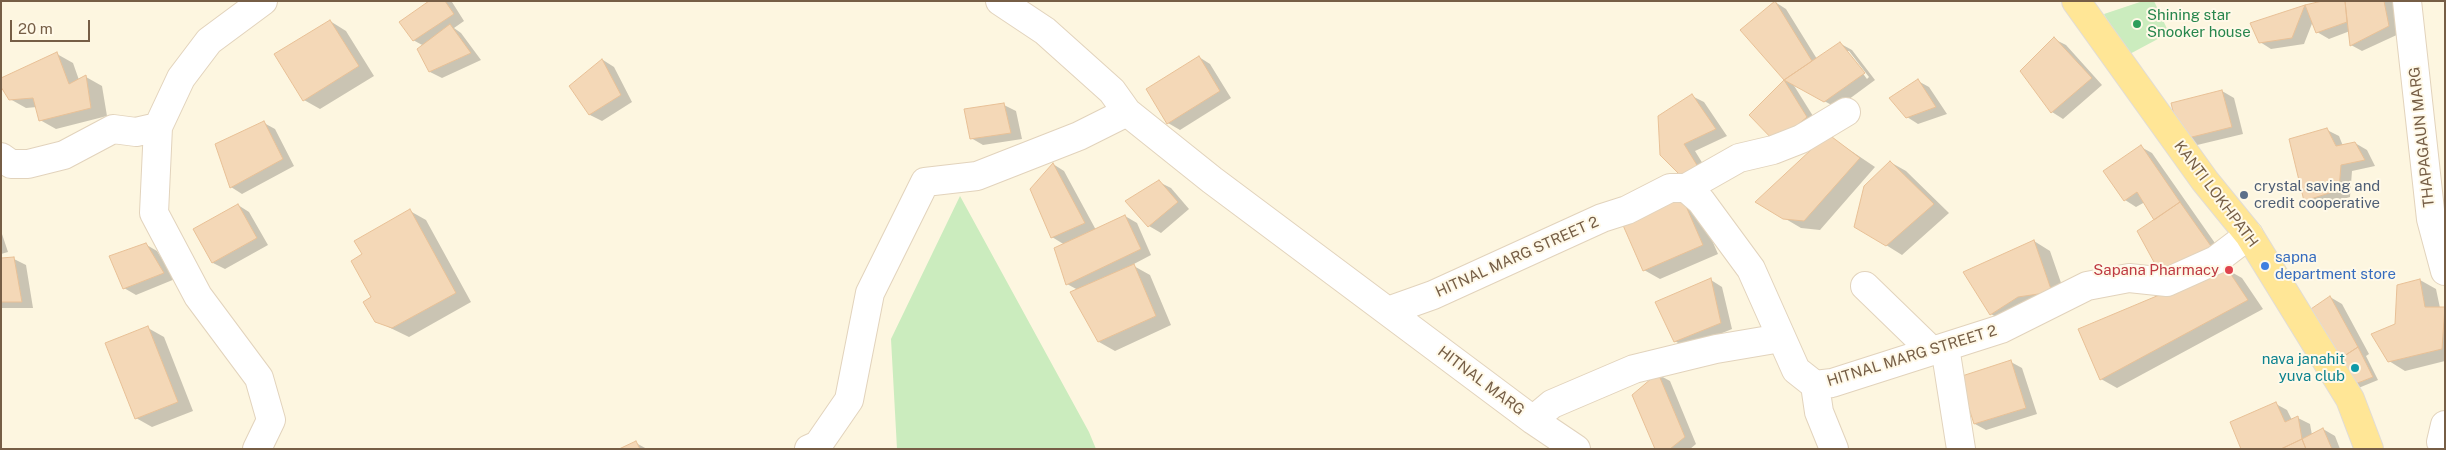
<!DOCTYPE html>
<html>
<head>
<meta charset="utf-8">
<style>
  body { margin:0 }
  #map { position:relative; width:2446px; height:450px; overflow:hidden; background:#fdf6e0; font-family:"Public Sans",sans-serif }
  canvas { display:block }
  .frame { position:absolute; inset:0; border:2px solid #765e46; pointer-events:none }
  .scale { position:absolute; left:10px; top:20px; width:80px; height:22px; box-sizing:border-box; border:2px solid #765e46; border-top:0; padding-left:6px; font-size:15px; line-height:18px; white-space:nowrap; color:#765e46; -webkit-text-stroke:4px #fff9e8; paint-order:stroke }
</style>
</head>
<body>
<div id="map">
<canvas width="2446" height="450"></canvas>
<div class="frame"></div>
<div class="scale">20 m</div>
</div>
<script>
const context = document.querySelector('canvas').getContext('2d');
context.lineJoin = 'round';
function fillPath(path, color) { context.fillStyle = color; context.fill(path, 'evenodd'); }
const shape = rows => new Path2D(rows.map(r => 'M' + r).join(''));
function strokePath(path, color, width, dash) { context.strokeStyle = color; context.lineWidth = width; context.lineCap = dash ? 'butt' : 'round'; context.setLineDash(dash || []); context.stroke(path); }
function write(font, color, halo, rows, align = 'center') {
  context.font = font + ' "Public Sans",sans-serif'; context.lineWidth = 4; context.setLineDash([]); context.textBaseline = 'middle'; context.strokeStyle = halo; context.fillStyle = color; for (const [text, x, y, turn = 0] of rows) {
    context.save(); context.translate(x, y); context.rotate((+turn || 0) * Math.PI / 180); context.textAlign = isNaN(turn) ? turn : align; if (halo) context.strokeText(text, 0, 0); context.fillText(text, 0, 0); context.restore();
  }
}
const green = shape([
  [2143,1,2154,1,2169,33,2126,56,2104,14],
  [960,196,1089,432,1096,449,897,449,891,339]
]);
const shadow = shape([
  [432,1,452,2,464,21,454,28,461,33,481,60,442,78,430,72,419,50,424,46,413,40],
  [2329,1,2394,1,2401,33,2362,51,2351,45,2350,31,2329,39,2317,32,2313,21,2304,44,2271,49,2260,42,2251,23,2305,6,2308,8],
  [1775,2,1786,9,1817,59,1841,44,1852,50,1875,80,1837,108,1793,84,1818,124,1788,149,1751,115,1785,80,1742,31],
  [1846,51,1849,51,1869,77,1867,79],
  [330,21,346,31,374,76,320,109,304,100],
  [2054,39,2066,45,2102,85,2063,119,2052,112],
  [57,54,73,63,79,80,86,77,102,86,107,116,56,129,40,120,37,107,26,108,10,99],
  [1199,57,1210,64,1231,98,1180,130,1168,123],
  [603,60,614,67,632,102,602,121,590,115,571,86],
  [1918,81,1929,87,1947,114,1918,124,1907,117],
  [2222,91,2234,98,2243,134,2193,146,2181,140],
  [1692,96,1704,102,1727,136,1695,151,1711,177,1661,155],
  [1004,105,1016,111,1022,139,983,145,971,138],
  [264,123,275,129,294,166,242,194,231,187],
  [2327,130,2339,136,2343,146,2355,143,2367,150,2375,166,2352,171,2350,197,2317,207,2305,200],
  [1829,136,1875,167,1820,230,1801,228,1757,202],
  [2141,147,2152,153,2224,256,2156,220,2145,202,2136,207,2125,200,2105,171],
  [1890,162,1906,171,1949,213,1902,255,1886,245],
  [1053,164,1064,171,1096,230,1125,216,1137,223,1151,255,1132,265,1150,275,1171,325,1115,351,1099,342,1078,290,1067,284,1065,245,1052,237],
  [1159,182,1171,188,1189,209,1161,233,1149,226],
  [1682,199,1698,208,1718,254,1660,279,1644,270],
  [238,205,249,212,268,245,225,269,213,263,194,230],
  [410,211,426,220,471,302,409,337,376,321,364,255],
  [1,231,8,252,1,254],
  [2034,241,2050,251,2067,300,2006,323,1991,314],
  [145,244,157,251,175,279,136,295,124,288],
  [1,259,14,259,26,265,33,308,1,308],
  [2226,269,2242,278,2263,309,2117,388,2101,379,2079,330],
  [1711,280,1722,287,1732,329,1686,348,1675,341],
  [2420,280,2436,289,2440,308,2445,309,2445,361,2405,371,2389,361,2396,325,2398,286],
  [2330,297,2342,304,2369,354,2366,356,2378,380,2356,389],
  [148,328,164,337,193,411,152,427,136,418],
  [2011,362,2022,368,2037,414,1986,430,1975,424],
  [1659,375,1670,381,1696,444,1690,449,1657,449],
  [2276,404,2287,410,2292,420,2298,418,2310,424,2312,435,2323,429,2335,436,2340,449,2242,449],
  [636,443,647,449,622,449]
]);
const building = shape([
  [429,1,445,1,454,14,413,41,399,22,429,1],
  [1775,1,1812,61,1784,80,1740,30,1775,1],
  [2322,1,2345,1,2347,22,2316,33,2305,5,2322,1],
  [2345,1,2384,1,2389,26,2350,46,2345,1],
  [2305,5,2292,38,2259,43,2250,23,2305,5],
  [330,20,359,66,303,101,274,54,330,20],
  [450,24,471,53,429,72,417,49,450,24],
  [2054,37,2092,78,2051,113,2020,71,2054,37],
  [1840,42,1865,73,1824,102,1784,80,1840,42],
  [57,52,69,84,86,75,91,108,39,121,33,98,9,100,1,87,1,78,57,52],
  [1199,56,1220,91,1167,124,1146,89,1199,56],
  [602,59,621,95,589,115,569,86,602,59],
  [1918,79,1936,107,1906,118,1889,98,1918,79],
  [1784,80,1807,117,1776,143,1749,115,1784,80],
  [2222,90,2232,127,2180,140,2171,103,2222,90],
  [1692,94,1716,129,1684,144,1700,170,1683,178,1660,155,1658,116,1692,94],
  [1004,103,1011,133,970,139,964,109,1004,103],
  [264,121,283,159,230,188,215,144,264,121],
  [2327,128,2336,146,2355,142,2365,160,2341,165,2339,190,2304,201,2289,139,2327,128],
  [1828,134,1860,158,1804,221,1783,219,1755,202,1828,134],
  [2141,145,2180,202,2154,220,2137,192,2124,201,2103,171,2141,145],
  [1890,161,1934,204,1886,246,1854,227,1864,186,1890,161],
  [1053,163,1085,223,1051,238,1030,189,1053,163],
  [1159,180,1178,202,1148,227,1125,201,1159,180],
  [1682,197,1703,245,1643,271,1622,223,1682,197],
  [2180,202,2213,249,2161,275,2137,231,2180,202],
  [238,204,257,238,212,263,193,229,238,204],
  [410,209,456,293,392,328,375,322,363,302,371,297,351,261,362,254,354,241,410,209],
  [1125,215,1141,249,1066,285,1054,248,1125,215],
  [2034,240,2052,292,2018,297,1990,315,1963,272,2034,240],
  [146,243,164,273,123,289,109,256,146,243],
  [14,257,22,302,1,302,1,258,14,257],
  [1134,264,1156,316,1098,342,1070,292,1134,264],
  [2226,267,2248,300,2100,380,2078,329,2226,267],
  [1711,278,1721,323,1674,342,1655,302,1711,278],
  [2420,279,2425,307,2445,307,2442,349,2388,362,2371,334,2395,324,2397,285,2420,279],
  [2330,296,2358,347,2338,360,2305,313,2330,296],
  [148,326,178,402,135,419,105,343,148,326],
  [2358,347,2373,377,2350,386,2338,360,2358,347],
  [2011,360,2026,408,1974,424,1959,377,2011,360],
  [1658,373,1685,437,1670,449,1655,449,1632,395,1658,373],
  [2276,402,2285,422,2298,416,2302,439,2281,449,2241,449,2230,422,2276,402],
  [2323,428,2332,449,2306,449,2302,439,2323,428],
  [2302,439,2306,449,2281,449,2302,439],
  [636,441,640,449,619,449,636,441]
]);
const minor = shape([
  [1000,1,1045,31,1112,91,1127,112],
  [2407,1,2431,219,2445,271],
  [158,127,154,213,198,296,259,378,271,420,257,449],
  [1,157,11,164,28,164,64,155,113,129,136,132,158,127,181,78,209,41,263,1],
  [1686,188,1739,158,1773,150,1801,139,1846,112],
  [1865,286,1932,351],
  [1388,311,1433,295,1602,218,1627,210,1670,188,1686,188,1701,201,1751,269,1796,370,1815,385,1832,383,2001,329,2087,286,2129,278,2167,282,2216,260,2249,235],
  [1945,347,1961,449],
  [1815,385,1819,412,1834,449],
  [1533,420,1552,404,1634,369,1716,349,1781,338],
  [2441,442,2445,425],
  [809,449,818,445,849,400,870,293,925,182,977,176,1079,136,1127,112,1212,180,1533,420,1576,449]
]);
const major = shape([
  [2076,1,2205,181,2249,235,2350,399,2369,449]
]);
const markers = [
  [2137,24,5,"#2e9e5b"],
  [2244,195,5,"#5c6f8a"],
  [2265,266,5,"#3f7fe0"],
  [2229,270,5,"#e0444e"],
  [2355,368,5,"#0f9aa8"]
];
const leisureNames = [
  ["Shining star",2147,15],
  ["Snooker house",2147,32]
];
const streetNames = [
  ["THAPAGAUN MARG",2422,137,-96],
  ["KANTI LOKHPATH",2216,194,53],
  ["HITNAL MARG STREET 2",1517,257,-24],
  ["HITNAL MARG STREET 2",1912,356,-17],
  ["HITNAL MARG",1481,381,37]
];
const serviceNames = [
  ["crystal saving and",2254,186],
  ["credit cooperative",2254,203]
];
const shopNames = [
  ["sapna",2275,257],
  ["department store",2275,274]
];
const healthNames = [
  ["Sapana Pharmacy",2219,270]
];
const cultureNames = [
  ["nava janahit",2345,359],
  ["yuva club",2345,376]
];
fillPath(green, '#cbecbe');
fillPath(shadow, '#0003');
fillPath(building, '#f4d8b7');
strokePath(building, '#e8c096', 1);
strokePath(minor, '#e2d3bc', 30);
strokePath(major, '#e1dcd6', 30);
strokePath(minor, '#fff', 28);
strokePath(major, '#ffe696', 28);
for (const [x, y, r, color] of markers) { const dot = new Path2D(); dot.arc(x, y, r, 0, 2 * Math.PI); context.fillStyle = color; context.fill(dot); strokePath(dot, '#fff9e8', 2); }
write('15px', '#27864d', '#fff9e8', leisureNames, 'left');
write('15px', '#765e46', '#fff9e8', streetNames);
write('15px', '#4e5e75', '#fff9e8', serviceNames, 'left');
write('15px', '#366cbe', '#fff9e8', shopNames, 'left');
write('15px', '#be3a42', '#fff9e8', healthNames, 'right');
write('15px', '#0d838f', '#fff9e8', cultureNames, 'right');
</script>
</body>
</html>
